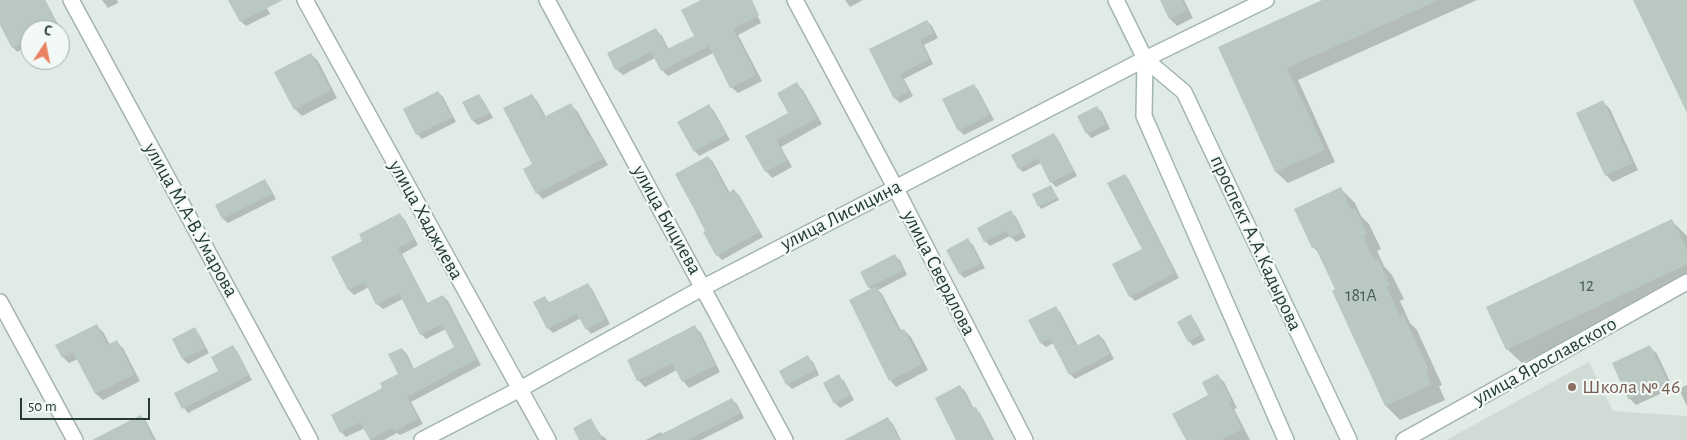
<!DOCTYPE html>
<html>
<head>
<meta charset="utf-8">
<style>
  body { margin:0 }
  #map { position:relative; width:1687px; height:440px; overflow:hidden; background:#e1ebe6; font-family:"Alegreya Sans",sans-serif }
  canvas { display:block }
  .north { position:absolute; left:20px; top:20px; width:50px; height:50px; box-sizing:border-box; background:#f2f8f5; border:1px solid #9faca8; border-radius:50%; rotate:11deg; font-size:14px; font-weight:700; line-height:20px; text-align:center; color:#233b34 }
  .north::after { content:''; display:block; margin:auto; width:18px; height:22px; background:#ea8160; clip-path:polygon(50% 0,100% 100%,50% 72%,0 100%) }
  .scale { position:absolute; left:20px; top:398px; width:130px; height:22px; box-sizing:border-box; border:2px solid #233b34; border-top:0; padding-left:6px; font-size:15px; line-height:18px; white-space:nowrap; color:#233b34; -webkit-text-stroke:4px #f2f8f5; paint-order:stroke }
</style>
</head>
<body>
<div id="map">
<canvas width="1687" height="440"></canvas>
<div class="north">С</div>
<div class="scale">50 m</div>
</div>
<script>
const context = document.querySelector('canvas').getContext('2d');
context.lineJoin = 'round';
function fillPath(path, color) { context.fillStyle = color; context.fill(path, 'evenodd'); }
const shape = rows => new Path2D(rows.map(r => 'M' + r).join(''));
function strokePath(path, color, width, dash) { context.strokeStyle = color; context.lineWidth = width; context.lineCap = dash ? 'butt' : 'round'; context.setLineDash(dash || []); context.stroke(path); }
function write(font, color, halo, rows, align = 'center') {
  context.font = font + ' "Alegreya Sans",sans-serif'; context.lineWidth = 4.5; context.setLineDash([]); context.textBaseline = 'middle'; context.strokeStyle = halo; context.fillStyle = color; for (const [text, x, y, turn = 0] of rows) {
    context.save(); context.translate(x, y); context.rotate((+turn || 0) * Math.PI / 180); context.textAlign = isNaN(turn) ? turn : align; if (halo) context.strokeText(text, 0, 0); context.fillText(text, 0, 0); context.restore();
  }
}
const built = shape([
  [1589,362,1613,411,1687,416,1687,440,1446,440]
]);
const shadow = shape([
  [0,0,45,0,61,30,30,30,30,46,17,52,13,47,0,22],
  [102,0,117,0,118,3,108,8],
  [230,0,263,0,270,14,246,26,241,21],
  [704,0,750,0,761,23,738,35,762,81,738,93,731,87,713,53,668,76,662,70,655,58,623,75,616,69,656,30,662,36,669,50,696,36],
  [845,0,863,0,850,7],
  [1161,0,1184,0,1193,18,1177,26,1170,19],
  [1325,0,1477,0,1298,80,1335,162,1288,183,1276,172,1220,47],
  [927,21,932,26,938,38,924,45,933,64,904,79,913,96,900,103,895,98,870,50],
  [311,54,318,61,337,98,302,116,295,109],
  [797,84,803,90,822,124,781,147,792,167,772,178,766,171,747,137,789,113],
  [973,85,978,90,994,120,964,135,959,130],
  [438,92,443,97,456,122,422,139,417,134,404,110],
  [479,95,483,100,493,118,478,125,473,121,464,103],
  [532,95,537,101,546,117,571,105,577,111,608,165,543,199,537,193,534,165],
  [1603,102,1610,109,1638,170,1613,182,1606,175],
  [709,106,714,111,730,140,699,156,695,151],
  [1097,108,1102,112,1110,129,1091,138,1087,133],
  [1054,135,1058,139,1077,176,1056,187,1051,182,1041,163,1023,172,1019,168],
  [708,157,713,162,730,193,734,191,739,195,763,237,722,260,717,255,707,232],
  [1125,175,1129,180,1179,278,1135,301,1130,296,1143,250],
  [265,181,269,186,276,199,228,223,223,219,216,206],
  [1051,186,1059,200,1041,209,1033,195],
  [1341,189,1355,203,1361,216,1369,224,1381,249,1377,251,1384,266,1392,275,1404,299,1400,301,1410,323,1417,330,1442,385,1439,386,1445,400,1400,420,1386,406,1320,254,1314,248,1296,209],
  [1011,212,1016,217,1026,237,1016,242,1010,236,990,246,985,241],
  [400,215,405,220,418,245,402,254,428,304,443,296,448,301,481,365,411,402,423,424,400,435,397,433,384,440,371,440,365,428,346,437,341,432,400,374,402,349,407,354,414,369,456,348,446,329,426,339,421,334,403,299,383,309,377,304,369,287,354,295,349,290,332,257,364,241],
  [1672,221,1687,236,1687,285,1522,363,1507,349],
  [968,240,973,245,985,268,964,278,960,274],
  [895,256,900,260,907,275,878,290,882,294,902,332,904,330,911,337,928,370,896,387,890,380,872,290,869,287],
  [587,284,592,289,610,324,591,334,587,329,581,318,553,333,548,328,545,298,550,303],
  [1055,308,1060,312,1078,346,1099,335,1104,340,1114,359,1075,379,1070,374,1054,343,1046,347,1041,343,1030,321],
  [1191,316,1195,321,1205,340,1193,346,1189,341],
  [96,325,103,332,110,345,116,342,123,348,140,381,103,400,96,394,78,359,69,363,63,357],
  [695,327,701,333,720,372,689,388,683,381,677,370,645,387,638,380],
  [194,329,199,334,209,353,188,364,183,359,173,340],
  [233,347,237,351,252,380,188,413,184,408,176,394,220,371],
  [1650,347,1657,354,1673,388,1636,405,1629,398],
  [808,357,813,362,819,375,792,389,787,384],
  [1217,375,1224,382,1237,408,1234,409,1250,440,1187,440],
  [839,376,844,381,854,400,840,408,835,403],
  [1687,385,1687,406,1679,389],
  [960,387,965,391,974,409,980,413,994,440,958,440],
  [732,400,737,404,744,418,701,440,646,440,661,432,663,435],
  [141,416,146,421,156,440,111,440],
  [888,419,893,424,901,440,867,440],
  [591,420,602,437,603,436,607,440,581,440]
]);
const building = shape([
  [0,0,44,0,57,25,47,30,30,30,30,39,12,48,0,25],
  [228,0,283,0,240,22],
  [701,0,752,0,759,15,733,29,756,75,730,88,709,46,661,71,651,52,615,70,607,53,656,28,667,49,694,36,681,10],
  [1160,0,1182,0,1187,10,1169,19],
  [1322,0,1439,0,1287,68,1325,150,1275,172,1218,47],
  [1633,0,1687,0,1687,113],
  [927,20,934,33,920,40,929,59,900,74,909,91,894,99,869,49],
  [311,53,331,90,294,110,274,72],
  [797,82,817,118,776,140,787,160,765,172,745,136,788,113,777,93],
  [974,84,990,115,958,131,942,99],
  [438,91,452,117,416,135,403,109],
  [479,94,489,113,472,121,462,102],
  [532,94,544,117,571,103,588,136,590,135,603,159,536,194,523,169,532,164,503,108],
  [1603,100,1632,163,1605,176,1576,113],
  [709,104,726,134,694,152,677,122],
  [1097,106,1106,124,1086,134,1077,116],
  [1054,133,1074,171,1050,183,1038,158,1018,169,1011,155],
  [708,156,728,193,734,189,760,232,716,256,703,232,705,231,695,211,675,174],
  [1125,174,1175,273,1129,297,1112,264,1142,249,1107,183],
  [265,179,272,194,222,219,215,205],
  [1051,185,1057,198,1038,207,1032,194],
  [1341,187,1351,210,1355,208,1367,234,1363,236,1374,260,1378,259,1390,285,1386,286,1400,316,1403,314,1429,370,1426,371,1431,385,1385,406,1332,291,1335,289,1315,247,1312,248,1294,209],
  [1011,210,1022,232,1010,238,1006,231,984,242,977,228],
  [400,213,414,240,398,248,427,303,443,295,477,359,407,397,418,419,394,431,392,428,370,440,360,422,340,433,331,415,382,388,380,383,398,374,388,354,402,348,413,369,454,347,442,324,420,335,399,293,376,305,365,282,348,290,331,257,362,241,359,234],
  [1672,219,1687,250,1687,264,1506,350,1486,307],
  [968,238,981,263,959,274,946,250],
  [895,254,903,270,868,288,860,272],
  [588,283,606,319,586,330,577,314,547,329,533,302,545,296,548,303],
  [876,286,899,331,904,329,922,364,889,381,849,300],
  [1056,306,1076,346,1099,334,1110,354,1069,375,1050,338,1040,343,1028,320],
  [1191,314,1201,335,1188,342,1177,322],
  [97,324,107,345,117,340,134,374,95,394,73,352,62,358,55,345],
  [695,325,715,365,682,382,672,363,637,381,627,360],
  [195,327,205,348,182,359,172,339],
  [233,345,249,375,182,409,174,393,218,371,211,357],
  [1650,345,1667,381,1628,399,1612,363],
  [808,355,815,370,786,385,779,371],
  [839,374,850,395,834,404,823,383],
  [1218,374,1232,401,1229,402,1242,429,1221,440,1186,440,1172,414,1208,395,1202,382],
  [960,385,972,408,976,407,992,440,956,440,935,398],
  [732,398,740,413,688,440,650,440],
  [141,415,154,440,92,440],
  [888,417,900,440,844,440],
  [591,418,602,440,579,440,573,428]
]);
const street = shape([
  [71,0,310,440],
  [305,0,548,440],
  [547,0,785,440],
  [795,0,895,187,1025,440],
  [0,302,75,440],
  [1404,440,1687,282]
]);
const secondary = shape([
  [1116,0,1145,59,1184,92,1349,440],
  [1145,59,1144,116,1286,440],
  [422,440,520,389,704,287,1145,59,1266,0]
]);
const markers = [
  [1572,387,5,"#8d6e63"]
];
const numberNames = [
  ["12",1587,286],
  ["181А",1361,296]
];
const streetNames = [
  ["улица Лисицина",841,215,-27],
  ["улица М.А-В.Умарова",191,220,61],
  ["улица Хаджиева",426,220,61],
  ["улица Бициева",667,220,61],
  ["проспект А.А.Кадырова",1256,243,65],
  ["улица Свердлова",939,273,63],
  ["улица Ярославского",1545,361,-29]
];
const educationNames = [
  ["Школа № 46",1582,387]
];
fillPath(built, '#d0dbd5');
fillPath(shadow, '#0003');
fillPath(building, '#bac8c2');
strokePath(street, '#a4b3ad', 18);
strokePath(secondary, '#a1b6ae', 18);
strokePath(street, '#fff', 15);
strokePath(secondary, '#fff', 15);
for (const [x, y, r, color] of markers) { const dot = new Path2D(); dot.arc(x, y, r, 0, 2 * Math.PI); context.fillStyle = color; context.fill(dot); strokePath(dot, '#f2f8f5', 2); }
write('18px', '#495e58', null, numberNames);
write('20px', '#233b34', '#f2f8f5', streetNames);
write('20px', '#785e54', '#f2f8f5', educationNames, 'left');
</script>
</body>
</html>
